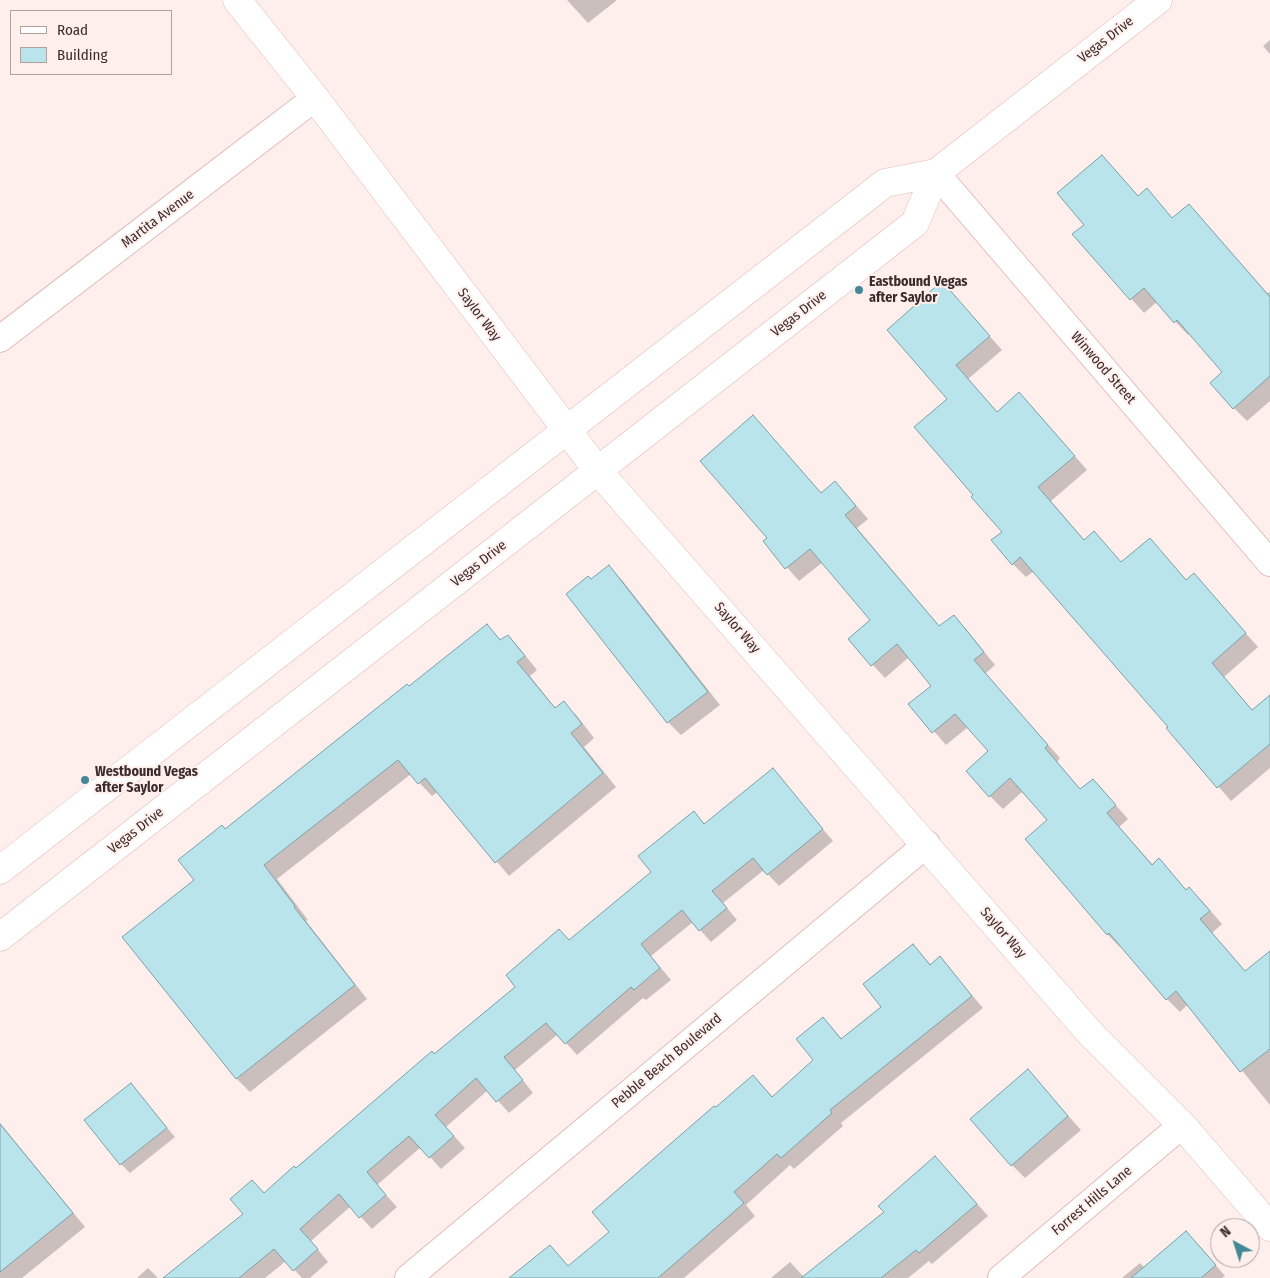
<!DOCTYPE html>
<html>
<head>
<meta charset="utf-8">
<style>
  body { margin:0 }
  #map { position:relative; width:1270px; height:1278px; overflow:hidden; background:#feefed; font-family:"Fira Sans Condensed",sans-serif }
  canvas { display:block }
  .legend { position:absolute; left:10px; top:10px; width:162px; height:65px; box-sizing:border-box; background:#feefed; border:1px solid #b0a19f; margin:0; padding:6px 9px; list-style:none; font-size:15px; color:#3a2c2b }
  .legend li { display:flex; align-items:center; gap:10px; height:25px }
  .legend b { width:25px; border:1px solid #b0a19f }
  .north { position:absolute; left:1210px; top:1218px; width:50px; height:50px; box-sizing:border-box; background:#feefed; border:1px solid #b0a19f; border-radius:50%; rotate:320deg; font-size:14px; font-weight:700; line-height:20px; text-align:center; color:#3a2c2b }
  .north::after { content:''; display:block; margin:auto; width:18px; height:22px; background:#438895; clip-path:polygon(50% 0,100% 100%,50% 72%,0 100%) }
</style>
</head>
<body>
<div id="map">
<canvas width="1270" height="1278"></canvas>
<ul class="legend">
<li><b style="height:6px;background:#fff"></b>Road</li>
<li><b style="height:14px;background:#b9e4ec"></b>Building</li>
</ul>
<div class="north">N</div>
</div>
<script>
const context = document.querySelector('canvas').getContext('2d');
context.lineJoin = 'round';
function fillPath(path, color) { context.fillStyle = color; context.fill(path, 'evenodd'); }
const shape = rows => new Path2D(rows.map(r => 'M' + r).join(''));
function strokePath(path, color, width, dash) { context.strokeStyle = color; context.lineWidth = width; context.lineCap = dash ? 'butt' : 'round'; context.setLineDash(dash || []); context.stroke(path); }
function write(font, color, halo, rows, align = 'center') {
  context.font = font + ' "Fira Sans Condensed",sans-serif'; context.lineWidth = 4; context.setLineDash([]); context.textBaseline = 'middle'; context.strokeStyle = halo; context.fillStyle = color; for (const [text, x, y, turn = 0] of rows) {
    context.save(); context.translate(x, y); context.rotate((+turn || 0) * Math.PI / 180); context.textAlign = isNaN(turn) ? turn : align; if (halo) context.strokeText(text, 0, 0); context.fillText(text, 0, 0); context.restore();
  }
}
const shadow = shape([
  [567,0,617,0,588,23],
  [1270,40,1270,54,1263,46],
  [1102,156,1139,197,1147,190,1173,219,1189,205,1267,293,1270,292,1270,401,1247,421,1234,408,1224,372,1190,333,1188,335,1157,302,1144,313,1074,234,1086,225],
  [942,283,1002,350,968,379,998,413,1032,407,1087,470,1051,501,1085,541,1094,533,1122,563,1150,539,1187,581,1194,575,1258,647,1224,677,1253,711,1270,697,1270,768,1231,801,1168,728,1170,727,1034,571,1026,577,1013,564,1003,532,975,495,948,399],
  [753,416,822,494,835,483,848,496,868,519,857,528,940,627,953,616,966,629,995,665,985,674,1060,758,1057,762,1081,790,1093,780,1105,793,1128,819,1119,827,1153,865,1159,860,1187,891,1189,889,1202,901,1222,924,1212,933,1246,972,1270,963,1270,1105,1188,1004,1180,1012,1167,999,1122,946,1120,947,1108,935,1026,839,1049,820,1023,791,1003,809,990,796,990,751,968,727,946,745,910,704,933,686,909,657,885,678,849,639,872,620,823,562,799,581,764,541,768,538],
  [609,567,622,580,720,705,681,735,668,722,568,594],
  [487,626,502,641,508,636,521,650,537,670,530,676,556,709,564,703,577,716,594,738,584,747,616,787,509,876,438,792,432,796,411,774,277,879,308,920,306,921,367,999,250,1092,237,1079,124,937,195,880,225,830],
  [773,770,833,841,779,886,764,870,723,903,737,920,711,942,693,922,651,956,671,980,646,1000,643,998,577,1055,558,1034,515,1070,533,1093,509,1113,488,1090,446,1127,465,1148,441,1169,421,1147,377,1185,397,1207,372,1229,351,1206,311,1241,328,1262,310,1278,302,1278,286,1261,265,1278,165,1278,245,1214,264,1194,517,987,652,872,694,813,706,825],
  [913,945,931,965,940,958,983,1008,841,1123,843,1126,794,1169,790,1165,746,1205,755,1216,684,1278,536,1278,550,1246,569,1267,611,1232,716,1109,753,1076,773,1097,815,1060,823,1018,842,1039,883,1007],
  [1028,1071,1081,1130,1025,1178,1012,1165],
  [131,1085,175,1137,130,1173,121,1164],
  [0,1123,85,1227,22,1278,0,1278],
  [947,1170,988,1216,932,1264,929,1261,908,1278,771,1278,790,1262,804,1277],
  [1196,1242,1225,1276,1222,1278,1122,1278,1140,1263,1145,1268],
  [148,1268,158,1278,137,1278]
]);
const building = shape([
  [1102,155,1138,196,1147,188,1172,218,1189,204,1270,297,1270,376,1233,409,1210,383,1222,372,1177,320,1174,323,1144,288,1130,300,1072,234,1084,225,1057,193,1102,155],
  [942,281,990,336,956,365,997,412,1019,392,1075,456,1038,487,1084,540,1094,531,1121,562,1150,538,1186,580,1194,573,1246,633,1212,663,1252,710,1270,695,1270,744,1217,788,1166,728,1168,727,1020,557,1012,565,991,540,1002,532,971,497,973,495,914,427,947,399,887,330,942,281],
  [753,415,821,493,835,481,856,506,845,515,939,626,954,615,984,652,974,660,1048,745,1045,748,1080,789,1093,779,1116,805,1107,813,1152,865,1159,858,1186,890,1189,887,1210,911,1200,919,1245,971,1270,951,1270,1049,1240,1072,1176,991,1166,1000,1109,933,1107,935,1025,839,1047,820,1010,778,989,797,966,771,988,751,955,714,932,733,908,704,931,686,897,644,871,666,848,639,870,620,810,549,785,569,763,541,767,538,700,461,753,415],
  [609,565,708,692,667,723,566,594,588,576,591,579,609,565],
  [487,624,500,640,508,635,525,656,517,662,555,708,564,701,582,724,571,733,603,773,495,863,425,778,418,784,398,760,264,865,295,906,294,907,355,985,236,1079,122,937,194,880,178,860,222,825,225,829,407,684,409,686,487,624],
  [773,768,823,829,767,875,753,858,712,891,727,908,699,931,682,910,641,944,660,968,634,990,631,987,565,1044,546,1023,504,1057,523,1080,496,1102,476,1078,435,1115,454,1136,429,1158,409,1136,367,1172,386,1195,359,1218,339,1194,300,1229,318,1249,293,1271,274,1249,239,1278,163,1278,243,1214,230,1199,252,1180,264,1193,294,1166,296,1168,432,1051,434,1054,515,987,506,975,559,929,569,940,651,872,638,856,694,811,704,824,773,768],
  [913,944,930,965,940,956,972,996,830,1110,832,1113,781,1158,777,1154,734,1192,744,1203,658,1278,509,1278,550,1245,568,1266,609,1232,592,1212,714,1106,716,1107,753,1075,772,1097,813,1060,796,1039,823,1017,841,1039,881,1007,863,984,913,944],
  [1028,1069,1068,1116,1011,1166,970,1119,1028,1069],
  [131,1083,167,1128,120,1165,84,1120,131,1083],
  [0,1124,73,1213,0,1272,0,1124],
  [935,1156,977,1204,919,1253,916,1250,881,1278,801,1278,884,1212,878,1206,935,1156],
  [1186,1231,1216,1265,1201,1278,1131,1278,1186,1231]
]);
const minor = shape([
  [936,173,1270,563],
  [0,339,315,98],
  [408,1278,927,844],
  [1001,1278,1182,1125]
]);
const tertiary = shape([
  [237,0,315,98,598,471,1090,1033,1182,1125,1270,1227]
]);
const secondary = shape([
  [0,870,885,183,936,173,1158,0],
  [0,937,915,223,936,173]
]);
const markers = [
  [859,290,5,"#438895"],
  [85,780,5,"#438895"]
];
const streetNames = [
  ["Vegas Drive",1106,40,-38],
  ["Martita Avenue",158,219,-37],
  ["Vegas Drive",799,314,-38],
  ["Saylor Way",479,315,53],
  ["Winwood Street",1103,368,49],
  ["Vegas Drive",479,564,-38],
  ["Saylor Way",737,628,49],
  ["Vegas Drive",136,831,-38],
  ["Saylor Way",1003,933,49],
  ["Pebble Beach Boulevard",667,1061,-40],
  ["Forrest Hills Lane",1092,1201,-40]
];
const poiNames = [
  ["Eastbound Vegas",869,282],
  ["after Saylor",869,298],
  ["Westbound Vegas",95,772],
  ["after Saylor",95,788]
];
fillPath(shadow, '#0003');
fillPath(building, '#b9e4ec');
strokePath(building, '#7aa0a7', 1);
strokePath(minor, '#e1bcb8', 28);
strokePath(tertiary, '#e1bcb8', 29);
strokePath(secondary, '#e1bcb8', 29);
strokePath(minor, '#fff', 26);
strokePath(tertiary, '#fff', 28);
strokePath(secondary, '#fff', 28);
for (const [x, y, r, color] of markers) { const dot = new Path2D(); dot.arc(x, y, r, 0, 2 * Math.PI); context.fillStyle = color; context.fill(dot); strokePath(dot, '#feefed', 2); }
write('14px', '#3a2c2b', '#feefed', streetNames);
write('bold 14px', '#3a2c2b', '#feefed', poiNames, 'left');
</script>
</body>
</html>
